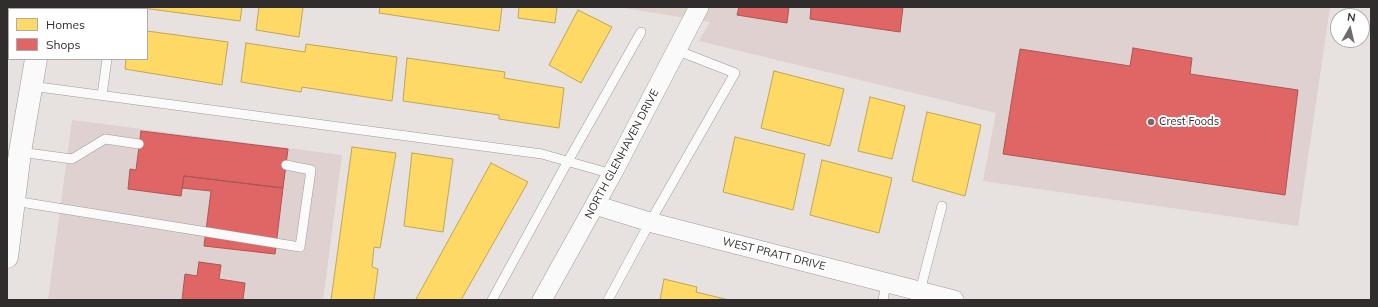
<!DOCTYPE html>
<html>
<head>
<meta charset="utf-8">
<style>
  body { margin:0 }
  #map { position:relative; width:1378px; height:307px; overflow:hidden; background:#e7e1e0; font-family:Mulish,sans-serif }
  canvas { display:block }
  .frame { position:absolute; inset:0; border:8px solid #312d2c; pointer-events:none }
  .legend { position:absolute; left:8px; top:8px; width:140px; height:52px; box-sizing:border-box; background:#fff; border:1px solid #adabab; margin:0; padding:5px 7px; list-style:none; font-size:12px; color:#312d2c }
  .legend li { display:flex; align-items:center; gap:8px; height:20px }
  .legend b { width:20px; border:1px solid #adabab }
  .north { position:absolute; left:1330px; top:8px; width:40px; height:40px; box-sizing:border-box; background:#fff; border:1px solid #adabab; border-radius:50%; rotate:8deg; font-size:11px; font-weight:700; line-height:16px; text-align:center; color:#312d2c }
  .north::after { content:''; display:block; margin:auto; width:14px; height:18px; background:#716c6b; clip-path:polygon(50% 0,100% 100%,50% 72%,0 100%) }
</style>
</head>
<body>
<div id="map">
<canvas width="1378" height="307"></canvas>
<div class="frame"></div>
<ul class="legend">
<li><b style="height:11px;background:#ffd966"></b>Homes</li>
<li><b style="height:11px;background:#e06666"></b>Shops</li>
</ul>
<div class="north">N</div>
</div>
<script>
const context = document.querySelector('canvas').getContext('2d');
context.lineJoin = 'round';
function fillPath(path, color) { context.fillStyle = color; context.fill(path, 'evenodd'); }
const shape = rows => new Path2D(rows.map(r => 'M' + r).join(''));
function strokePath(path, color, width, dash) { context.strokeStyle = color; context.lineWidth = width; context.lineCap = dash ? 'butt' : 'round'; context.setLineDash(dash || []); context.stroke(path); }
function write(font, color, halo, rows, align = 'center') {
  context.font = font + ' Mulish,sans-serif'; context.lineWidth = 4; context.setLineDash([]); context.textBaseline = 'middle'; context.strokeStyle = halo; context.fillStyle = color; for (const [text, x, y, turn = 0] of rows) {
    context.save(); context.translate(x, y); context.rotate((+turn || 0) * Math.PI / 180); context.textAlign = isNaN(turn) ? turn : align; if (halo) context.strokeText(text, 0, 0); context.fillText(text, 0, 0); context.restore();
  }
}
const built = shape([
  [618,7,1330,7,1298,226,983,181,996,113,699,41,710,22],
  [72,120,342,155,323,300,48,300]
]);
const homes = shape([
  [143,7,242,7,240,21,143,8,143,7],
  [259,7,303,7,299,37,256,30,259,7],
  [380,7,502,7,499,31,379,13,380,7],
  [519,7,557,7,555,23,518,18,519,7],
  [578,10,612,27,581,83,549,65,578,10],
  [147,31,228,42,222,85,125,69,126,59,147,59,147,31],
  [246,43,305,52,306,44,397,57,392,101,302,87,301,92,241,82,246,43],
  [407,58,505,72,504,78,564,88,559,128,499,119,499,115,403,101,407,58],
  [774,71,844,89,830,146,761,128,774,71],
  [870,97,905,106,892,159,858,151,870,97],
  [927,112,981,125,965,196,912,181,927,112],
  [735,137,805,154,793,210,723,192,735,137],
  [352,147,396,153,380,248,374,247,372,267,378,269,374,300,331,300,352,147],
  [412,153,453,159,443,232,404,226,412,153],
  [822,160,892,178,879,233,810,215,822,160],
  [491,163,528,182,461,300,418,300,416,299,491,163],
  [664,279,697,287,696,292,729,300,660,300,664,279]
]);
const shops = shape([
  [739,7,789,7,787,23,737,15,739,7],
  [811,7,903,7,900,32,810,19,811,7],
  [1133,48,1192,58,1190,74,1298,90,1285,195,1003,154,1020,49,1130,66,1133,48],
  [141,131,288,149,283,188,184,176,181,196,128,189,130,169,136,170,141,131],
  [184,176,283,188,275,254,204,246,211,191,182,188,184,176],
  [199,262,221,265,219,279,245,283,243,300,182,300,185,274,197,276,199,262]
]);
const lane = shape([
  [114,9,114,7],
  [31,86,542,154,612,174],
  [102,95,107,59],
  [20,152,72,159,105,139,139,144],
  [14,201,300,247,311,170,286,165],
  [920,291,942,206],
  [492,300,568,161,641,32],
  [608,300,650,222,735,73,676,50],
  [883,300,886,283]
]);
const street = shape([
  [595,205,653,223,954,300],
  [542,300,612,174,699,7]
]);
const primary = shape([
  [44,9,44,7],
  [7,257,20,152,36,59]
]);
const markers = [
  [1151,122,4,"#716c6b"]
];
const poiNames = [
  ["Crest Foods",1159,122]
];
const streetNames = [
  ["NORTH GLENHAVEN DRIVE",622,154,-62],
  ["WEST PRATT DRIVE",774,254,14]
];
fillPath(built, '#dfd1cf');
fillPath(homes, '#ffd966');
strokePath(homes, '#c1a555', 1);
fillPath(shops, '#e06666');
strokePath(shops, '#ac5555', 1);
strokePath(lane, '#9e9a99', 10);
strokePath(street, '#9e9a99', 20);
strokePath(primary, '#9e9a99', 23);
strokePath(lane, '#fbfafa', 9);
strokePath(street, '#fbfafa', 19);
strokePath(primary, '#fbfafa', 22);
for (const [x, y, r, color] of markers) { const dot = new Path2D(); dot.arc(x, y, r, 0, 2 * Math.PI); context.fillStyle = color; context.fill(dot); strokePath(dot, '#fff', 1.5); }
write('11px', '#312d2c', '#fff', poiNames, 'left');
write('11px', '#312d2c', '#fff', streetNames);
</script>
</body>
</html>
